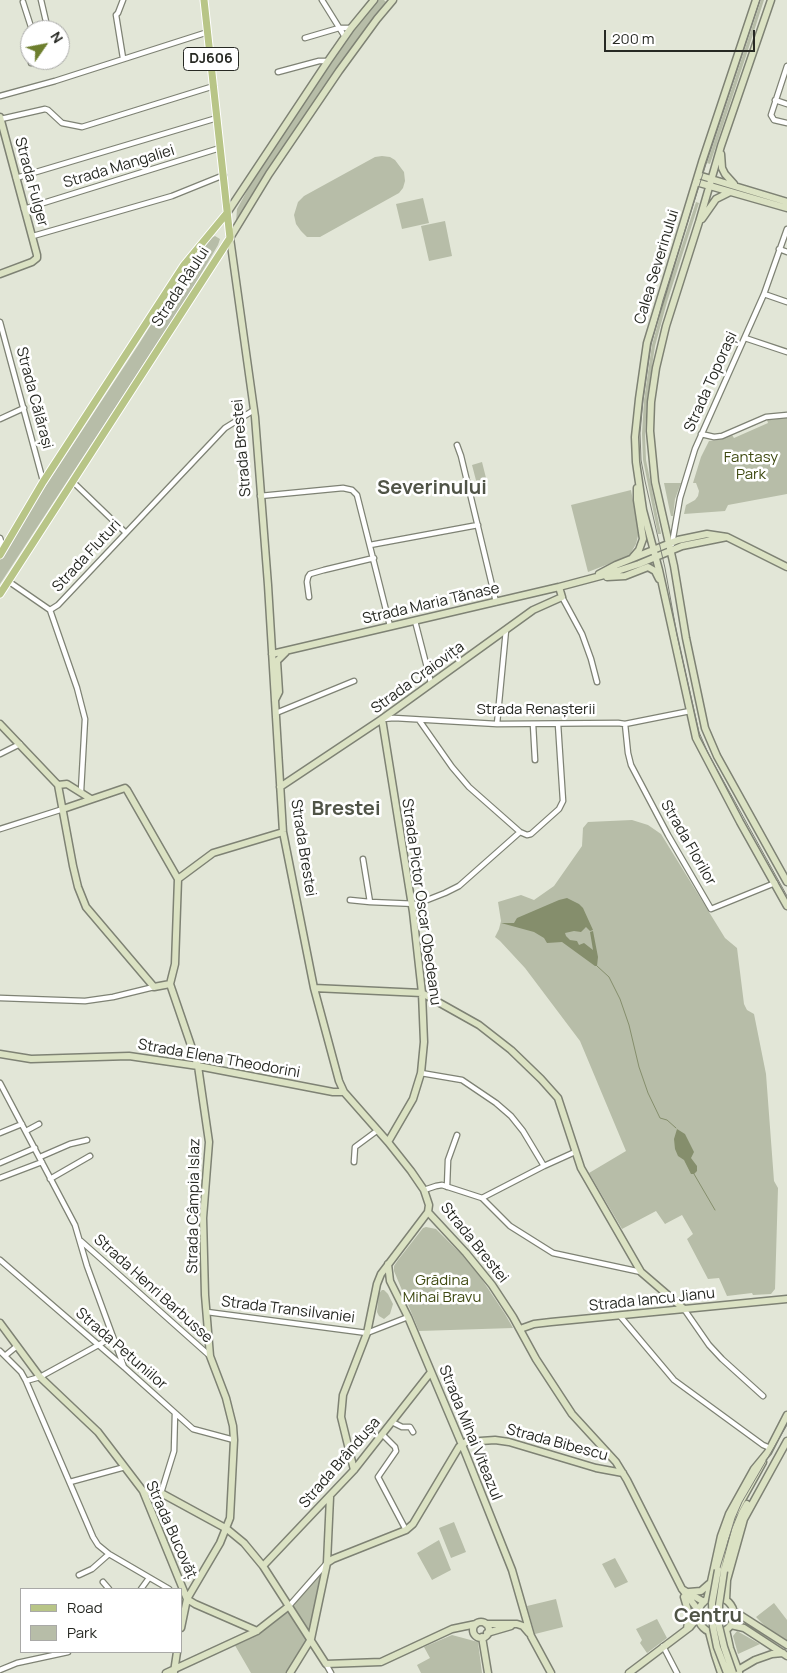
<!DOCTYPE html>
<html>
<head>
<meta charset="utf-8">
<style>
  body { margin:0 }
  #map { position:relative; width:787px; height:1673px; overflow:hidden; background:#e2e6d7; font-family:Manrope,sans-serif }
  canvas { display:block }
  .legend { position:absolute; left:20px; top:1588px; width:162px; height:65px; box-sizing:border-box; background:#fff; border:1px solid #a9a9a7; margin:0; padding:6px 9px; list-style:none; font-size:15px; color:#272923 }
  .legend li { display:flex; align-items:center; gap:10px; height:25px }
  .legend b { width:25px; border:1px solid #a9a9a7 }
  .north { position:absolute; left:20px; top:20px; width:50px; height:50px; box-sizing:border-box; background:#fff; border:1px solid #a9a9a7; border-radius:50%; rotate:57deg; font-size:14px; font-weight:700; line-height:20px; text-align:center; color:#272923 }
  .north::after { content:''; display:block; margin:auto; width:18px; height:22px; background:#6d7e2d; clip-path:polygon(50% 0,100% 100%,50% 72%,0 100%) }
  .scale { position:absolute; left:604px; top:30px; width:151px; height:22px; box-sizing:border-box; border:2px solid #272923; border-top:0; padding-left:6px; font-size:15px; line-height:18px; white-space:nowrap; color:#272923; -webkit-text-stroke:4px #fff; paint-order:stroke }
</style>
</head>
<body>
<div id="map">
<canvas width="787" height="1673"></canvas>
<ul class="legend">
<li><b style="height:6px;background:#b8c587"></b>Road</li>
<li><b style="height:14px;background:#b7bda8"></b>Park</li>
</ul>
<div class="north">N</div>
<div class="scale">200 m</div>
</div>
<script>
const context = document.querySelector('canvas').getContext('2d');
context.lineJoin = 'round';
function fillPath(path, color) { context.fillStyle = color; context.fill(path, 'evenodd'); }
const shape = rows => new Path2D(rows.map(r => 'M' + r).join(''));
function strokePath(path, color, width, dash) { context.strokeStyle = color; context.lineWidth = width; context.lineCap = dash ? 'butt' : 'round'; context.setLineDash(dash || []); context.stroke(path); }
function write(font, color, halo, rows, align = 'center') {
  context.font = font + ' Manrope,sans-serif'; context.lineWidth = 5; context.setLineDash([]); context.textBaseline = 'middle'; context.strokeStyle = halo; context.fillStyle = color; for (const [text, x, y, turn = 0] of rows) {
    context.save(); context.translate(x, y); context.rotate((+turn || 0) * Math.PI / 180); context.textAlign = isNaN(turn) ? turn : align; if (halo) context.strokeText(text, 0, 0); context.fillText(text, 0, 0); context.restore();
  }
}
const green = shape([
  [376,0,384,0,386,2,337,68,236,222,237,209,259,169,330,63],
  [761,0,764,0,747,53,710,164,707,163],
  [382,156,390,157,395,160,404,172,405,181,403,188,399,193,320,237,307,237,301,231,296,224,294,215,298,202,304,196,375,157],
  [423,198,429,223,402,229,396,204],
  [696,202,699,203,667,302,655,346,647,400,645,434,646,460,661,534,658,534,643,460,642,434,644,400,652,345,664,301],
  [445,221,452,256,429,261,421,226],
  [215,236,220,239,218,245,188,296,0,584,0,558,11,539,139,344,192,259,211,238],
  [787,418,787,494,728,505,725,511,684,514,686,505,695,500,698,496,699,491,696,483,693,483,701,457,709,441,718,440,732,435,734,438,768,423,767,420],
  [482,462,488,486,478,488,472,465],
  [664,483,681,483,675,499,673,516,671,516,670,512],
  [631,490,639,532,636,544,629,556,588,572,571,505],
  [632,820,648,825,661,834,725,938,737,948,744,1004,747,1010,754,1014,766,1074,774,1181,778,1188,775,1289,771,1294,753,1295,752,1293,727,1296,719,1278,708,1279,687,1239,693,1234,682,1215,665,1224,656,1211,622,1229,589,1173,626,1151,580,1041,525,968,500,941,495,937,499,929,501,921,498,902,521,895,534,900,554,886,582,846,583,828,588,822],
  [426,1227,436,1229,463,1256,481,1278,505,1314,513,1328,419,1331,394,1271,394,1266,398,1260,423,1228],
  [382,1290,384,1290,388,1294,393,1304,390,1314,384,1319,379,1316,377,1312,379,1293],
  [454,1522,466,1552,451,1558,439,1528],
  [439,1540,451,1570,432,1580,417,1553],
  [615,1558,628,1582,615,1588,602,1564],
  [324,1567,311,1639,290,1673,251,1673,233,1642,283,1612],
  [556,1599,563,1627,535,1634,527,1606],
  [774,1603,787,1620,787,1641,770,1631,756,1617],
  [657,1619,667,1638,647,1653,640,1643,642,1640,636,1629],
  [737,1631,760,1644,738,1654,733,1636],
  [452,1635,478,1642,482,1673,421,1673,417,1665,430,1658,424,1647]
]);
const water = shape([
  [567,898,579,904,583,908,593,930,590,931,586,927,581,932,574,931,565,933,566,936,570,940,577,941,579,945,584,943,593,950,590,932,593,931,598,957,597,966,595,966,562,942,547,943,544,938,534,932,501,923,514,923,517,918,559,900],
  [677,1129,685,1134,694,1152,691,1158,697,1166,697,1171,694,1174,691,1174,684,1160,678,1156,675,1149,674,1139]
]);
const stream = shape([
  [597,966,609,977,620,999,629,1025,639,1067,648,1093,660,1118,667,1120,676,1128],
  [694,1174,715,1210]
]);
const street = shape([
  [41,0,48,30],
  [123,0,118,13,116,15,123,58],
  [322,0,345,37],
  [23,2,32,30],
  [305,38,339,28,351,28],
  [31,63,42,60],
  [787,66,771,115,774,120,787,123],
  [278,72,319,61,328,61],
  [0,96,55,81,208,32],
  [775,100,787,104],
  [1,119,45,109,48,110,62,123,82,127,214,86],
  [16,178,217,118],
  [24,209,220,148],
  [33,236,172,196,224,175],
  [779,249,787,252],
  [764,294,787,302],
  [0,322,43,481],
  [745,338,787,352],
  [0,419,24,408],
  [701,434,714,437,722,436,766,417,787,415],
  [457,445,461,456,496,602],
  [73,482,126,533],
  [260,496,343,488,352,490,357,495,390,626],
  [0,538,3,548],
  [672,544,680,498,695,449,764,294,787,229],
  [370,545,478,525],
  [8,581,50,610],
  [309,597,307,582,308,577,310,574,324,570,374,558],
  [562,597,582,634,591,659,597,682],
  [50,610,58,605,225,428,254,410],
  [50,610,77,688,85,719,81,791],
  [415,621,431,683],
  [276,713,354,681],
  [383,719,394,718,497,724,618,723,625,724,690,711],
  [419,720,452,767,469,787,520,832,527,835,531,834,559,809,563,801,558,724],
  [497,724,506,630],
  [533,724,535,760],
  [625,724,628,753,631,765,668,835,711,909,775,883],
  [0,754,20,744],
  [0,829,63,809],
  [363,859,370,902],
  [350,900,370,902,417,904,445,893,459,886,520,832],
  [0,998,85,1001,113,997,154,987],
  [421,1073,462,1080,496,1103,511,1116,523,1131,544,1166],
  [0,1083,75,1225,87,1266,124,1367],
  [26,1131,39,1124],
  [0,1133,22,1124],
  [40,1157,70,1144,87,1140],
  [354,1162,355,1147,378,1130],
  [0,1163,35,1148],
  [0,1178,42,1162],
  [50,1179,90,1156],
  [447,1187,448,1160,457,1135],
  [424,1190,436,1186,442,1185,482,1198,544,1166,575,1152],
  [482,1198,510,1226,553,1253,641,1272],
  [81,1241,210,1356],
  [0,1260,124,1367,193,1429,234,1440],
  [684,1309,709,1345,722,1359,763,1396],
  [207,1312,367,1333,408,1317],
  [620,1316,674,1380,763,1445,770,1448],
  [0,1351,21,1372,26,1381,93,1537,98,1545,109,1554,169,1589],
  [6,1355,17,1346],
  [26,1381,40,1377,113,1337],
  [392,1422,402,1427,410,1427,413,1432],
  [383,1435,395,1447,396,1451,378,1477,406,1530],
  [70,1482,125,1467],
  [161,1493,174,1451,175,1413],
  [79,1575,92,1569,109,1554],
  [103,1582,109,1589],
  [141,1589,149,1578],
  [289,1606,326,1564],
  [663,1646,677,1673],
  [326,1664,331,1673],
  [0,1670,17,1663,68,1652]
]);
const secondary = shape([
  [393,0,377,19,339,71,269,174,230,238,255,417,268,585,283,832,314,988,339,1081,344,1092,388,1142,411,1171,424,1190,429,1205,428,1212,466,1253,492,1285,513,1317,536,1359,572,1414,616,1462,627,1480,682,1589,699,1611],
  [756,0,702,162,647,343,639,399,635,437,636,462,643,510,659,570,696,738,740,822,787,906],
  [771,0,721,146,699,222,666,326,656,368,651,402,650,431,655,482,674,566,686,638,705,728,717,756,787,882],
  [0,117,37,255,37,258,32,262,0,274],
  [721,154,722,168,725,174,734,184],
  [698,175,787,202],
  [696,182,787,208],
  [227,213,328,61,351,28,374,0],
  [702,219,716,199,730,192],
  [633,557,639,550,643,539,637,500,637,488],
  [599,574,616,565,678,540,707,534,727,537,787,567],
  [607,577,625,576,648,567,655,571,659,579],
  [272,654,559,587,608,574,639,564,682,546,727,537],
  [275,700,279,692,277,661,286,652],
  [382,719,413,912,422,993,424,1042,421,1073,413,1099,388,1142],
  [0,724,58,785,73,866,78,887,86,907,154,987,170,984,198,1066,209,1142,203,1218,205,1295,210,1356,226,1398,233,1426,234,1440,230,1518,220,1543,187,1599,181,1628],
  [58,785,67,784,91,799],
  [280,787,382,719,533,610,562,597,559,587],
  [63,809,125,788,127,790,178,879,175,964,170,984],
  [178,879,213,853,283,832],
  [314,988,422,993,479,1025,511,1050,541,1079,558,1098,581,1168,641,1272,684,1309],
  [0,1054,31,1059,129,1056,198,1066,333,1092,344,1092],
  [388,1264,390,1281,408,1317,465,1452,512,1570,531,1636,551,1673],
  [0,1323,40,1377,98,1432,143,1491,187,1599,195,1604,257,1631],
  [520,1329,534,1324,551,1322,787,1299],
  [354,1470,341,1417,343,1395,367,1333,377,1284,381,1274,428,1212],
  [143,1491,161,1493,227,1529,244,1543,263,1566,326,1664,381,1662,452,1629,476,1624],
  [327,1563,333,1559,406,1530,413,1524,459,1447,466,1442,495,1440,509,1442,596,1468,623,1473],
  [263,1566,354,1470,431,1372],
  [718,1570,725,1539,733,1516,763,1462],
  [724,1571,735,1530,742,1513,747,1504],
  [682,1589,704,1602],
  [689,1592,701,1591,709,1584],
  '698 1615a18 18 0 1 1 36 0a18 18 0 1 1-36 0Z',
  [684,1597,689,1614,687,1629],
  [707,1600,721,1536,729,1514,754,1469,768,1452,787,1415],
  [726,1600,727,1580,744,1519,787,1441],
  [734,1611,787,1645],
  '473 1630a8 8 0 1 1 16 0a8 8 0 1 1-16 0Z',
  [486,1624,517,1624,523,1626,529,1633],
  [731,1625,744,1628,787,1656],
  [726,1630,730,1648,739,1672],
  [709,1632,715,1655,721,1673],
  [487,1633,511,1626],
  [482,1637,488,1673],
  [738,1670,755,1660,772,1654,783,1653],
  [174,1672,177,1652],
  [166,1673,257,1631,289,1606],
  [290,1673,311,1639,327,1563,330,1497],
  [629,1673,690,1627,698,1617]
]);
const primary = shape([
  [0,555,43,482,184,265,227,213],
  [0,594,230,238,204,0]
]);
const tram = shape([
  [760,0,706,164,663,300,651,345,643,400,640,433,641,460,645,481,665,568,677,635,699,732,708,753,787,896],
  [729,1673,721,1654,715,1623,715,1599,719,1571,735,1518,742,1502,787,1425]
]);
const secondaryBridge = shape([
  [718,1570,712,1603,713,1627,717,1647,727,1673],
  [724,1571,719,1605,719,1626,724,1647,733,1673]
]);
const shields = [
  [211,59,55]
];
const shieldNames = [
  ["DJ606",211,59]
];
const streetNames = [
  ["Strada Mangaliei",119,167,-17],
  ["Strada Fulger",31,182,75],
  ["Calea Severinului",657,267,-73],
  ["Strada Râului",181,287,-57],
  ["Strada Toporași",711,382,-66],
  ["Strada Călărași",34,398,75],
  ["Strada Brestei",242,448,-95],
  ["Strada Fluturi",87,556,-47],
  ["Strada Maria Tănase",431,604,-13],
  ["Strada Craiovița",418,678,-36],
  ["Strada Renașterii",536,710],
  ["Strada Florilor",688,843,60],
  ["Strada Brestei",303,848,81],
  ["Strada Pictor Oscar Obedeanu",421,902,82],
  ["Strada Elena Theodorini",219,1059,10],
  ["Strada Câmpia Islaz",194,1206,-89],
  ["Strada Brestei",474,1243,51],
  ["Strada Henri Barbusse",153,1289,42],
  ["Strada Iancu Jianu",652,1300,-6],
  ["Strada Transilvaniei",288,1310,7],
  ["Strada Petuniilor",121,1349,41],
  ["Strada Mihai Viteazul",470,1433,68],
  ["Strada Bibescu",557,1443,15],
  ["Strada Brândușa",340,1463,-49],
  ["Strada Bucovăț",171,1530,66]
];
const parkNames = [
  ["Fantasy",751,458],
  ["Park",751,475],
  ["Grădina",442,1281],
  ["Mihai Bravu",442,1298]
];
const districtNames = [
  ["Severinului",432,488],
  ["Brestei",346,809],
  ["Centru",708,1616]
];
fillPath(green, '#b7bda8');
fillPath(water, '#858e6c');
strokePath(stream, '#858e6c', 1);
strokePath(street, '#7e8274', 7);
strokePath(secondary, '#7e8274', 9);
strokePath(primary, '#fff', 9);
strokePath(street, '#fff', 4.5);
strokePath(secondary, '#dbe2c3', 6);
strokePath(primary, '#b8c587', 7);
strokePath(tram, '#808379', 1);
strokePath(secondaryBridge, '#7e8274', 9, []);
strokePath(secondaryBridge, '#dbe2c3', 6);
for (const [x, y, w] of shields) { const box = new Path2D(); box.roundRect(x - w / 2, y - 11.5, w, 23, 4); context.fillStyle = '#fff'; context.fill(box); strokePath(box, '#272923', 1); }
write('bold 14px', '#272923', null, shieldNames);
write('15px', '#272923', '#fff', streetNames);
write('15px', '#3e4910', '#fff', parkNames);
write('bold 20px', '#505447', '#fff', districtNames);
</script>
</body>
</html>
